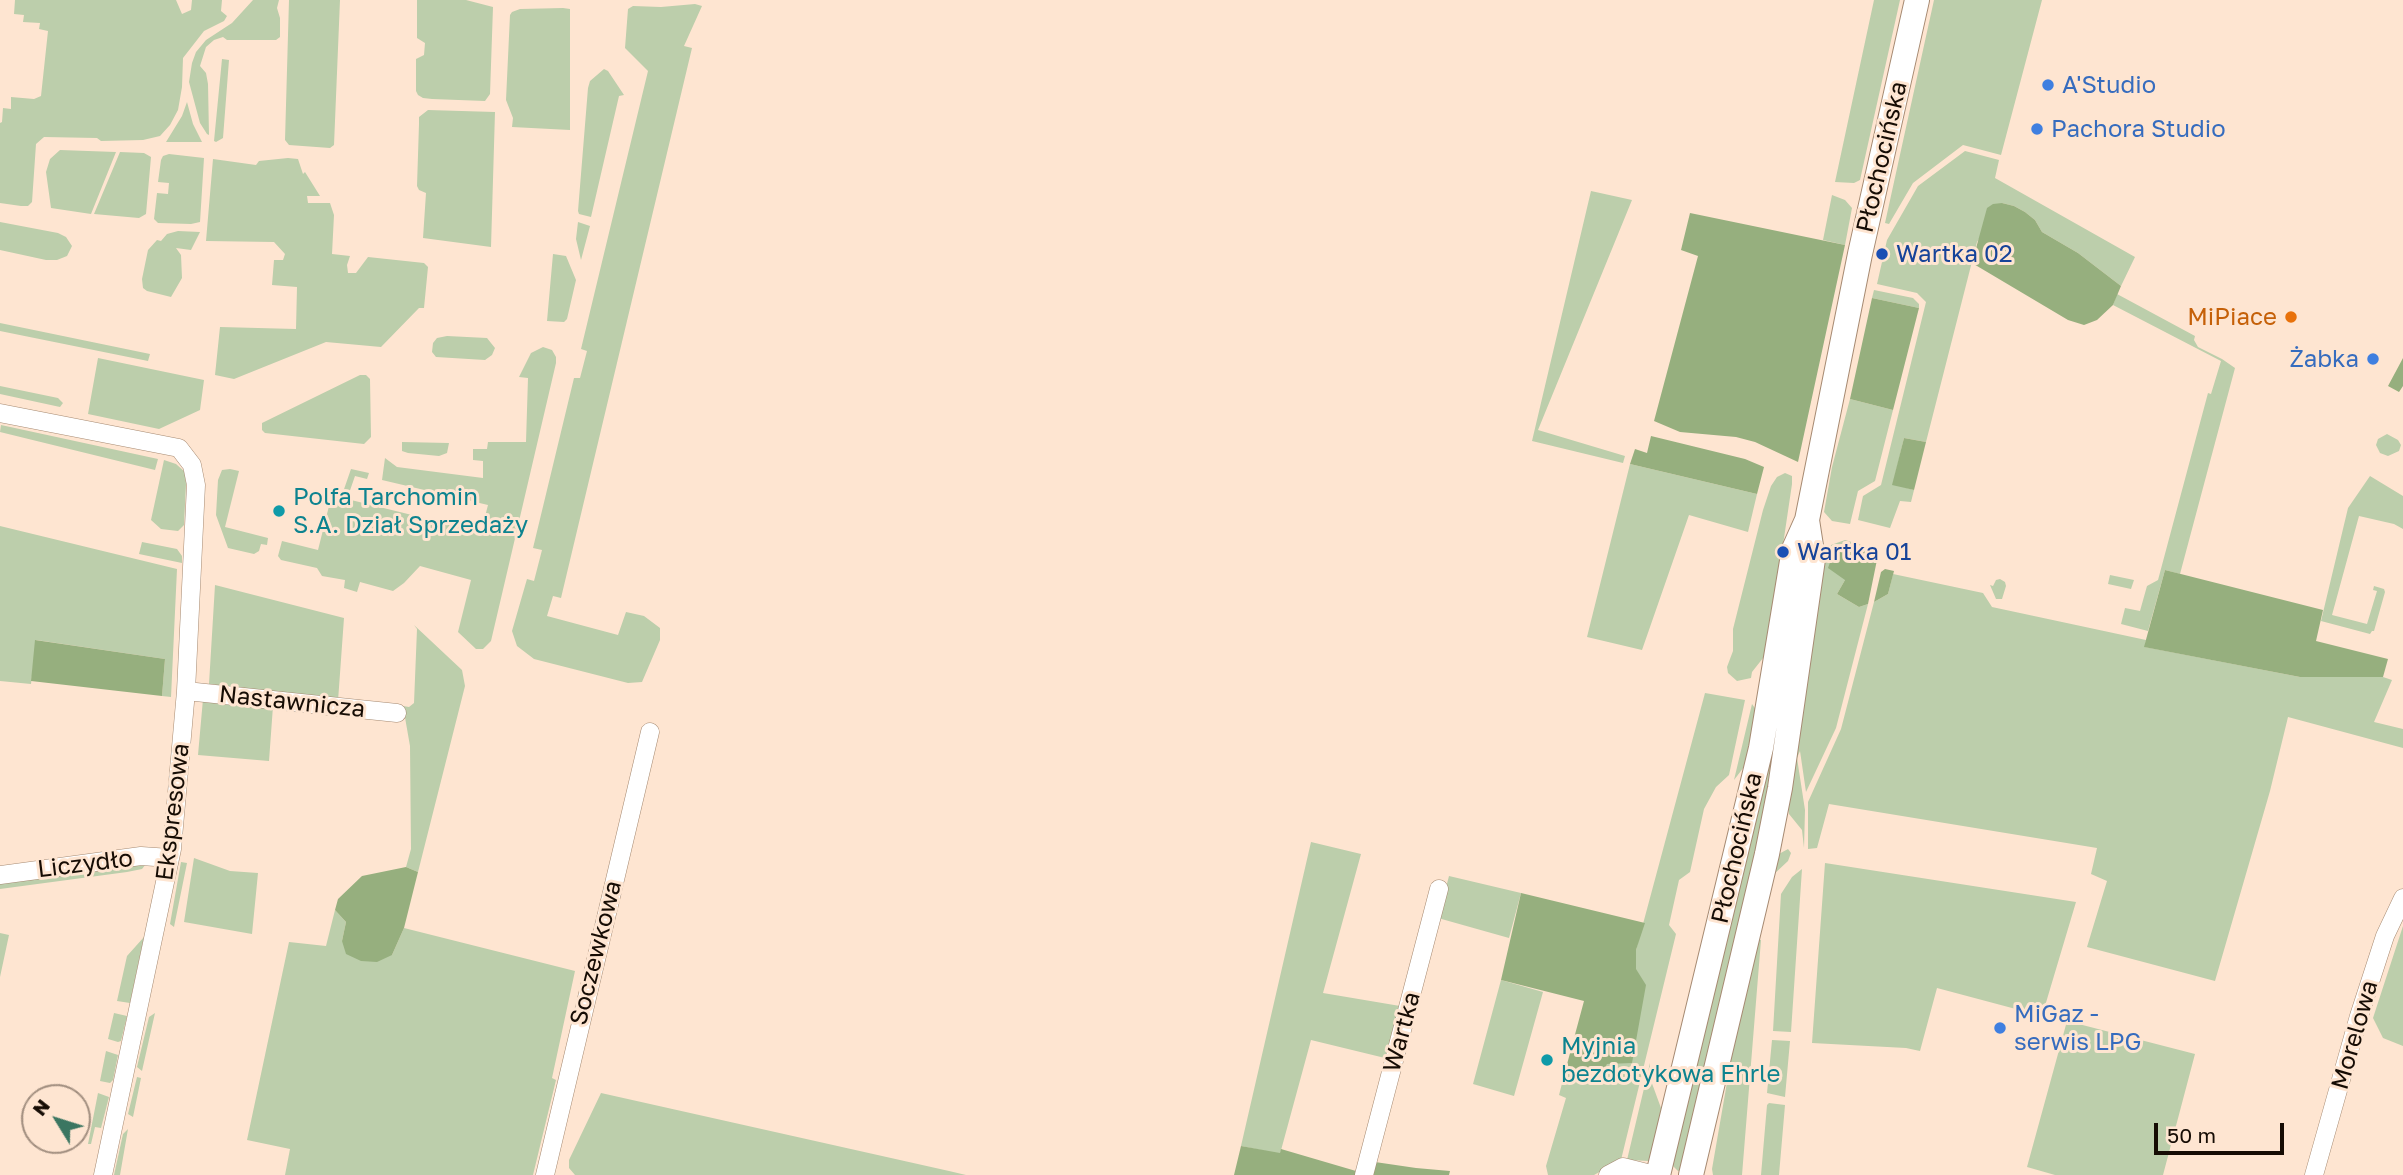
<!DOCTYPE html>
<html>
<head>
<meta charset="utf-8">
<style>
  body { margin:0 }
  #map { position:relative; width:2403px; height:1175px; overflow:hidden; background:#fee5d1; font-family:"Golos Text",sans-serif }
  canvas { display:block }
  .north { position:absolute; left:21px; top:1084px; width:70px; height:70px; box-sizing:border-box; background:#fee5d1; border:2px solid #a18e7f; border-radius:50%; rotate:308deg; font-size:19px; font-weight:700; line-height:28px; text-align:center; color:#160c04 }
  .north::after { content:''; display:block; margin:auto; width:24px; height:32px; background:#3b7661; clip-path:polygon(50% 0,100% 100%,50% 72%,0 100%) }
  .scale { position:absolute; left:2154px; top:1123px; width:130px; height:32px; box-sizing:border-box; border:4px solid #160c04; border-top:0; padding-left:9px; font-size:21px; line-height:24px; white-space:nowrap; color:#160c04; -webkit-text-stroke:5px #fee5d1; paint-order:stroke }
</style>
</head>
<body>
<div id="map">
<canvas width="2403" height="1175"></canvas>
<div class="north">N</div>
<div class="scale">50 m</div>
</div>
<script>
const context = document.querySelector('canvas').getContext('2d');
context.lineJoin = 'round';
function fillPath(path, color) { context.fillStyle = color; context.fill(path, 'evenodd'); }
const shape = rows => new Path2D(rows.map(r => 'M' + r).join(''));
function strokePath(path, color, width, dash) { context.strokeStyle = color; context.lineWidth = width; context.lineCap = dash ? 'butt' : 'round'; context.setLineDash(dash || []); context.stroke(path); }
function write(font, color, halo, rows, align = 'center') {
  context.font = font + ' "Golos Text",sans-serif'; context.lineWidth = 6; context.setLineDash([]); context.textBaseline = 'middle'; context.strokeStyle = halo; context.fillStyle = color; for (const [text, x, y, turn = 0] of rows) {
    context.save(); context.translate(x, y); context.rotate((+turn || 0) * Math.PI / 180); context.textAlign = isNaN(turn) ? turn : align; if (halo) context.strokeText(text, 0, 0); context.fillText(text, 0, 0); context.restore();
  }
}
const green = shape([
  [15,0,176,0,182,14,191,10,192,0,222,0,221,11,227,16,224,21,204,31,183,58,182,87,178,110,170,125,160,136,143,140,101,141,97,138,44,137,36,144,32,202,28,206,21,206,0,203,0,123,2,122,3,108,11,109,11,97,34,99,41,96,48,31,39,29,40,23,23,22,24,15,14,14],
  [253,0,279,0,277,8,280,18,280,37,276,40,227,40,223,37,214,40,206,47,200,66,206,73,208,84,209,135,207,134,200,123,189,82,192,63,196,52,206,40,232,23],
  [289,0,340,0,334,145,330,148,289,145,285,140],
  [417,0,466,0,493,7,490,94,485,101,432,99,423,98,418,95,416,91,416,59,424,55,425,43,417,38],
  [1874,0,1900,0,1860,180,1854,183,1835,182],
  [1934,0,2042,0,2001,155,1963,145,1913,183,1889,224,1885,223],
  [695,4,702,6,684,46,692,48,561,598,553,596,547,616,618,635,626,612,644,616,660,628,660,640,642,682,628,683,534,659,517,646,512,631,527,579,534,581,542,550,533,548,574,378,580,378,587,351,581,349,648,71,625,48,628,9,633,6,661,7],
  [563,8,570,9,570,130,512,127,513,118,506,100,510,15,512,12,520,9],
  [222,59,229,60,223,138,216,142,214,141],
  [604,69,608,71,624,95,619,96,591,217,579,214,578,211,588,88,590,81],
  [187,102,193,124,202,142,166,142,182,116],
  [428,110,495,112,491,247,423,238,426,193,419,190,417,186,419,124,419,117],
  [60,150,116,152,91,214,51,208,46,172,50,159],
  [1965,151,1999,160,1995,178,2135,257,2121,286,2078,253,2042,232,2035,220,2025,212,2014,206,2002,203,1977,242,1926,442,1904,438,1893,484,1914,490,1911,502,1900,501,1890,528,1858,520,1863,496,1881,485,1926,302,1917,293,1877,284,1887,240,1918,186],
  [120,152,144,153,151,157,146,214,139,218,94,214],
  [169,154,204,158,200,222,191,224,158,223,154,219,157,193,168,194,169,183,158,182,161,160,163,156],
  [288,158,298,159,303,174,305,172,320,196,307,196,308,203,330,203,334,215,332,254,350,256,347,265,348,273,356,273,368,257,424,263,428,267,424,308,419,308,381,347,326,342,234,379,215,375,220,327,296,329,297,287,272,285,274,260,283,260,285,254,274,242,206,241,213,159,256,165,259,161],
  [1591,191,1632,200,1538,430,1625,456,1623,463,1532,441],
  [1832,195,1845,200,1852,208,1845,245,1823,240],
  [0,222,58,233,66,237,72,246,67,256,57,260,46,260,0,250],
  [578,222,590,226,581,260,576,239],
  [178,231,200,232,191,250,176,248,181,255,182,278,171,297,147,291,143,288,142,279,148,250,157,240,161,241,167,234],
  [553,254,566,256,576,280,567,319,564,322,547,321],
  [1874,290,1913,298,1919,304,1919,308,1872,298],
  [2117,294,2195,336,2194,340,2198,347,2222,359,2235,368,2180,574,2165,570,2148,631,2121,624,2125,608,2140,611,2147,586,2158,580,2208,393,2211,394,2221,361,2113,305],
  [0,323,150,354,148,361,0,331],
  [447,336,487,338,495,348,492,355,485,360,436,357,432,352,433,343,437,338],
  [543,347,552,350,556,357,556,363,491,641,483,649,476,649,458,632,471,580,420,566,404,583,393,591,360,582,357,592,344,588,345,580,322,576,317,568,281,560,278,556,282,541,318,550,332,494,342,495,351,469,369,473,367,479,355,476,347,499,481,532,488,505,382,480,385,458,397,467,483,478,483,461,473,460,473,449,487,449,488,442,526,442,528,378,519,377,531,353],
  [98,358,204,380,200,410,159,429,88,414],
  [360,375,366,375,370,379,371,437,364,444,265,433,262,430,262,423],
  [0,386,58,398,63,403,60,407,0,394],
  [1850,399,1893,410,1875,481,1858,491,1850,524,1832,521,1824,512,1832,467],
  [1,425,158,459,155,470,0,432],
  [2387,434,2398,440,2401,445,2399,451,2388,456,2380,453,2376,445,2378,439],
  [402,442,449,443,447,453,439,456,408,453,402,451],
  [164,460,176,464,185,472,186,484,184,525,178,531,161,529,151,520],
  [1630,464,1757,494,1748,532,1689,515,1642,650,1587,637],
  [230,469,239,471,225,527,268,538,267,545,261,544,259,551,254,554,228,548,216,515,218,480,222,470],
  [1785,473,1792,476,1792,484,1767,653,1752,672,1751,678,1737,681,1728,673,1727,667,1733,651,1733,629,1763,510,1771,486,1777,477],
  [2370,476,2403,496,2403,529,2394,524,2359,516,2332,615,2367,624,2377,591,2373,590,2374,586,2384,589,2385,592,2374,631,2372,631,2370,634,2321,621,2348,508],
  [0,526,177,569,171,697,162,696,165,659,36,640,31,684,0,681],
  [1845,540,1879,550,1847,546,1845,580,1837,594,1859,607,1868,604,1836,728,1806,792,1800,751,1797,758,1805,810,1804,848,1802,830,1789,814,1787,795,1826,554,1831,545],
  [142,542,177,549,182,556,182,563,139,554],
  [1893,574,1983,593,1992,607,2146,640,2145,647,2300,677,2383,677,2392,680,2374,722,2403,729,2403,748,2288,717,2270,791,2215,981,2087,947,2107,881,2091,874,2097,848,1829,804,1817,848,1808,849,1808,802,1841,729,1874,602,1888,594],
  [2110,575,2134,580,2131,589,2108,584],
  [2000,579,2005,582,2006,586,2002,599,1996,599,1990,585,1993,586,1996,580],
  [215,585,344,618,338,701,209,684],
  [414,625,462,670,465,686,418,872,406,867,411,849,410,746,403,706,409,707,414,703,417,629],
  [1705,693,1745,700,1729,775,1716,787,1704,809,1690,872,1679,880,1669,925,1676,934,1621,1160,1594,1175,1548,1175,1546,1166,1566,1098,1559,1095,1566,1068,1603,1076,1607,1064,1617,1064,1636,969,1636,950],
  [203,699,273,706,269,761,198,755],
  [1752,704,1757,711,1747,763,1734,780],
  [1773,741,1777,743,1763,828,1681,1172,1678,1171,1672,1165],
  [1311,842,1361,854,1323,993,1400,1006,1385,1058,1311,1040,1280,1154,1241,1146],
  [1788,849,1791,853,1788,861,1772,876,1777,855],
  [194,858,230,871,258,873,252,934,184,922],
  [181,862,187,863,174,927,170,924],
  [1825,863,2076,902,2042,1016,1937,988,1920,1051,1906,1048,1812,1043],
  [146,864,142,869,127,872,0,889,0,883],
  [1802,869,1791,1032,1773,1031,1781,894,1792,877],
  [1449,876,1521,893,1509,938,1438,918],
  [335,910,346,922,342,941,392,955,404,928,575,971,552,1078,556,1080,533,1175,285,1175,290,1149,247,1140,289,942,326,946],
  [2403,926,2403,1046,2383,1038,2373,1018],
  [0,933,9,935,0,977],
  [144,937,130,1003,117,1001,127,956],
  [1757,939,1761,940,1742,1175,1713,1175,1712,1169,1734,1042],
  [1501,980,1543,992,1514,1096,1473,1084],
  [114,1013,127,1016,121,1041,118,1042,108,1039],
  [155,1013,142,1071,137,1067,149,1017],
  [2067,1021,2195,1054,2163,1175,2055,1175,2027,1167],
  [1772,1040,1790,1041,1785,1097,1767,1093],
  [106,1051,118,1055,113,1080,110,1083,100,1081],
  [1650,1063,1650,1078,1661,1108,1660,1124,1649,1161,1627,1160],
  [137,1077,141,1078,133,1117,128,1114],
  [98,1093,109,1097,101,1128,95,1127,91,1144,88,1144],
  [601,1093,949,1171,966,1175,575,1175,569,1168,569,1160],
  [1769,1103,1785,1105,1779,1175,1761,1175,1767,1105],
  [128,1129,120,1175,114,1175,123,1134]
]);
const forest = shape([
  [2002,203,2014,206,2025,212,2035,220,2042,232,2078,253,2121,286,2113,305,2097,320,2084,325,2068,320,1972,263,1987,208,1993,204],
  [1690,213,1845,245,1798,462,1755,442,1736,437,1680,432,1654,421,1698,256,1681,250],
  [1872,298,1919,308,1893,410,1850,399],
  [2403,358,2403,386,2399,392,2388,386],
  [1651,436,1745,459,1764,467,1757,494,1630,464,1635,449,1647,453],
  [1904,438,1926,442,1914,490,1892,485],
  [1847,546,1879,550,1868,604,1859,607,1837,594,1845,580,1828,568,1832,557],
  [1885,569,1894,571,1888,594,1874,602,1881,572],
  [2165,570,2323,610,2316,641,2388,659,2383,677,2300,677,2144,647],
  [35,640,165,659,162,696,31,681],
  [406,867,418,872,404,928,392,955,377,962,361,961,346,954,342,941,346,922,335,910,338,899,362,876],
  [1521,893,1645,923,1636,950,1636,969,1646,985,1632,1063,1607,1064,1603,1076,1566,1068,1584,1001,1501,980],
  [1241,1146,1280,1153,1281,1149,1356,1171,1355,1175,1234,1175],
  [1375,1162,1416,1168,1450,1171,1449,1175,1371,1175]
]);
const street = shape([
  [0,413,179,448,192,465,196,485,186,691,172,849,103,1175],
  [186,691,397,713],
  [0,875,141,856,170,858],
  [545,1175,650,732],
  [1364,1175,1439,889],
  [1608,1175,1623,1167,1655,1175],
  [2314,1175,2359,1016,2385,936,2403,898]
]);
const secondary = shape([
  [1658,1175,1761,748,1794,549,1807,520,1860,254,1917,0],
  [1691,1175,1767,854,1780,788,1813,559,1807,520]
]);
const markers = [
  [2048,85,7,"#3f7fe0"],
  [2037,129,7,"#3f7fe0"],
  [1882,254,7,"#1a4fb4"],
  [2291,317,7,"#e8710a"],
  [2373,359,7,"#3f7fe0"],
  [279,511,7,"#0f9aa8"],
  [1783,552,7,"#1a4fb4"],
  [2000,1028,7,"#3f7fe0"],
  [1547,1060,7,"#0f9aa8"]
];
const shopNames = [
  ["A'Studio",2062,85],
  ["Pachora Studio",2051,129],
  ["Żabka",2359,359,"right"],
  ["MiGaz -",2014,1014],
  ["serwis LPG",2014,1042]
];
const streetNames = [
  ["Płochocińska",1882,157,-77],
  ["Nastawnicza",292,702,6],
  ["Ekspresowa",173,812,-83],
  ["Płochocińska",1737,848,-77],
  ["Liczydło",85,864,-7],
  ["Soczewkowa",596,953,-76],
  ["Wartka",1402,1032,-75],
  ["Morelowa",2355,1035,-74]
];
const transitNames = [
  ["Wartka 02",1896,254],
  ["Wartka 01",1797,552]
];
const foodNames = [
  ["MiPiace",2277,317]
];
const cultureNames = [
  ["Polfa Tarchomin",293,497],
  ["S.A. Dział Sprzedaży",293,525],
  ["Myjnia",1561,1046],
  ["bezdotykowa Ehrle",1561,1074]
];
fillPath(green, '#bcceab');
fillPath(forest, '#96af7e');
strokePath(street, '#a68a72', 19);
strokePath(secondary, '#a68a72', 26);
strokePath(street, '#fff', 18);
strokePath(secondary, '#fff', 24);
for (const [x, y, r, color] of markers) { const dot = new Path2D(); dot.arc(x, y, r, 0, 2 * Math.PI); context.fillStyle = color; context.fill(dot); strokePath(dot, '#fee5d1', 2.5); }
write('24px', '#366cbe', '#fee5d1', shopNames, 'left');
write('24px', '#160c04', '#fee5d1', streetNames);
write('24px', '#164399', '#fee5d1', transitNames, 'left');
write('24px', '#c56008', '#fee5d1', foodNames, 'right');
write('24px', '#0d838f', '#fee5d1', cultureNames, 'left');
</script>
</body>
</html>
